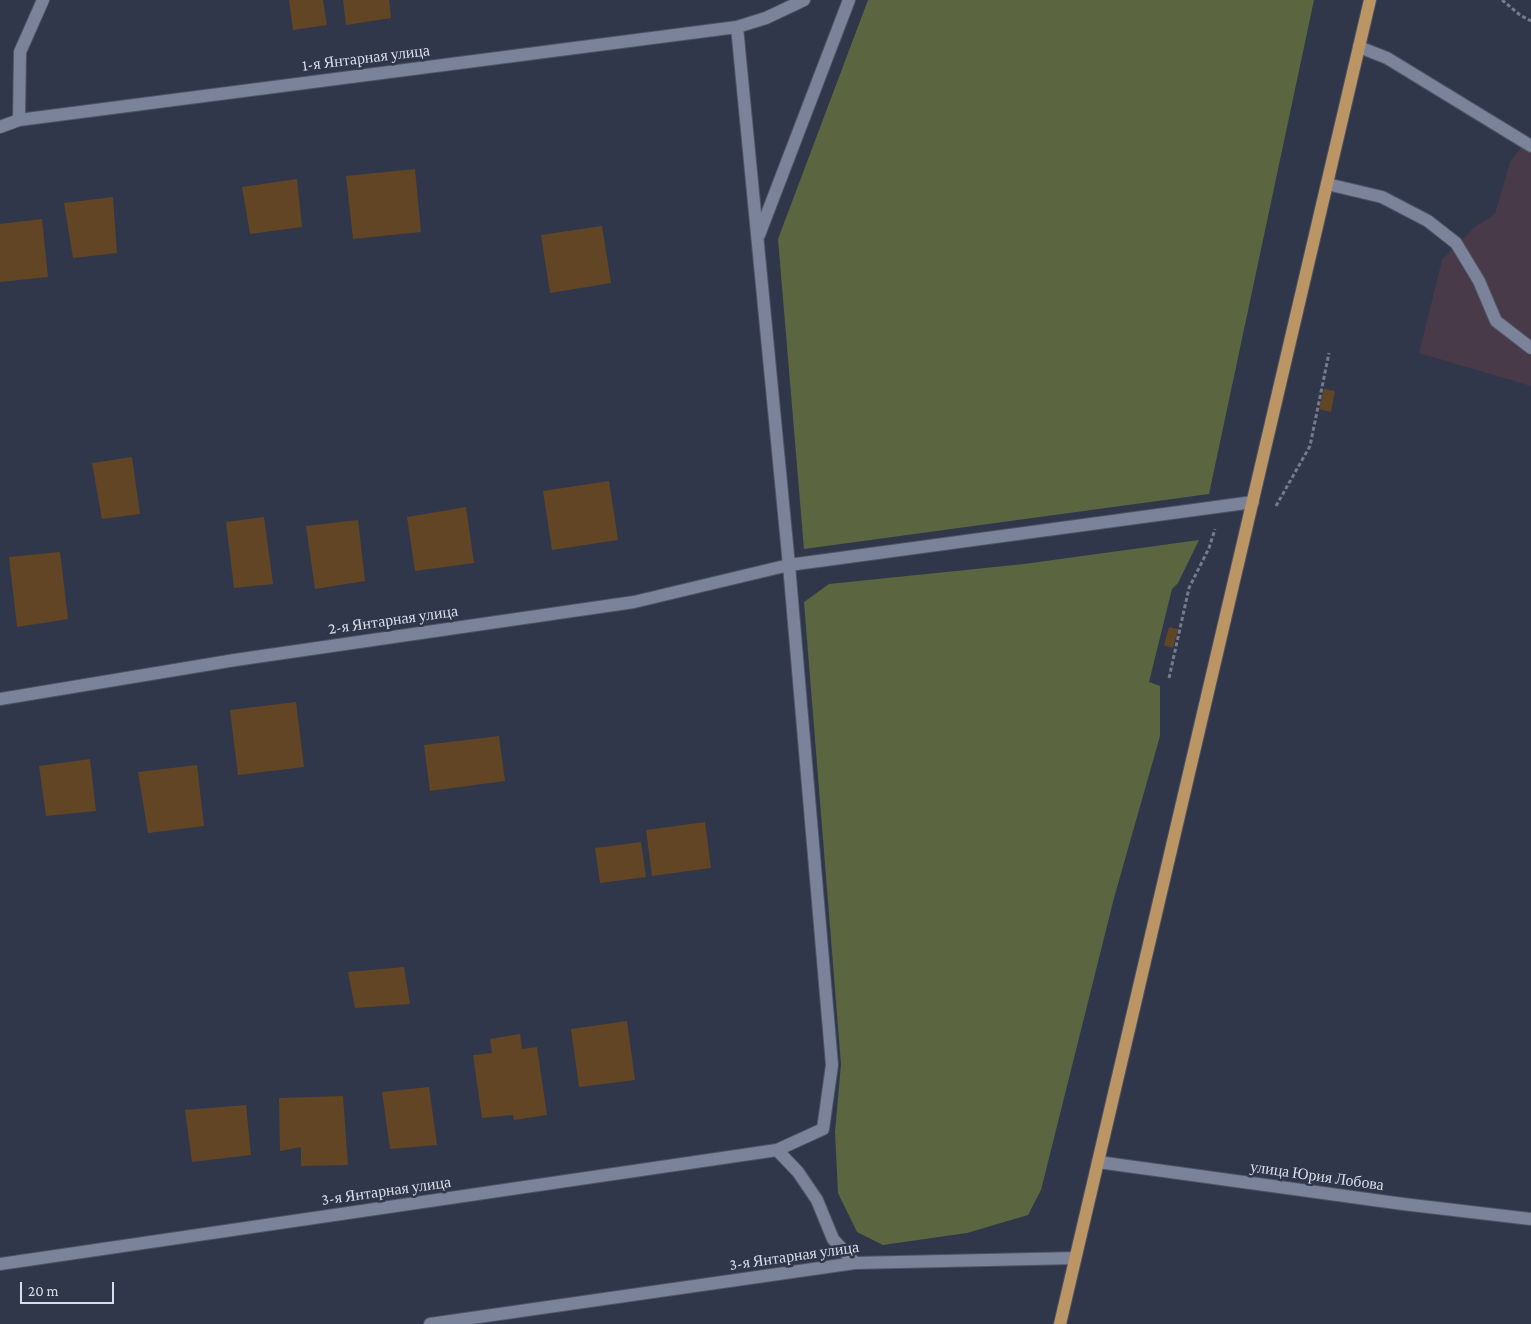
<!DOCTYPE html>
<html>
<head>
<meta charset="utf-8">
<style>
  body { margin:0 }
  #map { position:relative; width:1531px; height:1324px; overflow:hidden; background:#30374a; font-family:"Crimson Pro",serif }
  canvas { display:block }
  .scale { position:absolute; left:20px; top:1282px; width:94px; height:22px; box-sizing:border-box; border:2px solid #d8ddea; border-top:0; padding-left:6px; font-size:15px; line-height:18px; white-space:nowrap; color:#d8ddea; -webkit-text-stroke:4px #30374a; paint-order:stroke }
</style>
</head>
<body>
<div id="map">
<canvas width="1531" height="1324"></canvas>
<div class="scale">20 m</div>
</div>
<script>
const g = document.querySelector('canvas').getContext('2d');
g.lineJoin = 'round';
function fill(path, color) { g.fillStyle = color; g.fill(path, 'evenodd'); }
const toPath = rows => new Path2D(rows.map(r => 'M' + r).join(''));
function stroke(path, color, width, dash) { g.strokeStyle = color; g.lineWidth = width; g.lineCap = dash ? 'butt' : 'round'; g.setLineDash(dash || []); g.stroke(path); }
function label(font, color, halo, rows, align = 'center') {
  g.font = font + ' "Crimson Pro",serif'; g.lineWidth = 5; g.setLineDash([]); g.textBaseline = 'middle'; g.strokeStyle = halo; g.fillStyle = color; for (const [text, x, y, turn = 0] of rows) {
    g.save(); g.translate(x, y); g.rotate((+turn || 0) * Math.PI / 180); g.textAlign = isNaN(turn) ? turn : align; if (halo) g.strokeText(text, 0, 0); g.fillText(text, 0, 0); g.restore();
  }
}
const commercial = toPath([
  [1531,135,1531,386,1419,353,1442,260,1475,227,1495,214,1510,162]
]);
const green = toPath([
  [868,0,1314,0,1209,494,804,549,778,239],
  [1199,540,1178,583,1172,589,1149,682,1160,686,1160,736,1114,898,1041,1190,1028,1215,967,1233,883,1245,857,1232,838,1193,835,1132,841,1064,804,602,829,584,1024,564]
]);
const building = toPath([
  [289,0,323,0,327,25,293,30],
  [343,0,389,0,391,18,346,25],
  [415,169,421,232,353,239,346,176],
  [297,179,302,227,250,234,242,187],
  [113,197,117,253,73,258,64,203],
  [42,219,48,277,0,282,0,224],
  [602,226,611,283,550,293,541,235],
  [1324,389,1335,391,1331,412,1319,409],
  [132,457,140,514,102,519,92,463],
  [609,481,618,540,552,550,543,491],
  [466,507,474,563,415,571,407,517],
  [264,517,273,584,234,588,226,522],
  [358,520,365,581,315,589,306,526],
  [60,552,68,619,17,627,9,557],
  [1169,627,1178,629,1173,648,1164,645],
  [296,702,304,767,238,775,230,710],
  [499,736,505,781,430,791,424,745],
  [90,759,96,811,46,816,39,766],
  [197,765,204,826,148,833,138,772],
  [705,822,711,868,652,876,646,830],
  [641,842,646,877,600,883,595,848],
  [404,967,410,1004,355,1008,348,972],
  [627,1021,635,1080,579,1087,571,1029],
  [520,1034,522,1049,537,1047,547,1115,514,1120,513,1115,482,1118,473,1055,492,1053,490,1039],
  [429,1087,437,1145,390,1149,382,1092],
  [343,1096,348,1165,301,1166,301,1147,280,1151,279,1098],
  [246,1105,251,1155,192,1162,185,1110]
]);
const path = toPath([
  [1502,0,1520,15,1531,21],
  [1276,506,1310,446,1329,353],
  [1169,678,1189,588,1209,548,1215,529]
]);
const minor = toPath([
  [1359,47,1387,58,1531,146],
  [19,120,20,52,43,0],
  [0,127,19,120,737,27,766,18,804,0],
  [1327,184,1382,197,1428,221,1456,243,1479,281,1496,321,1531,348],
  [759,235,849,0],
  [0,699,235,660,634,602,789,565,1253,502],
  [777,1150,798,1172,817,1200,833,1239,855,1263],
  [1098,1162,1403,1204,1531,1219],
  [0,1264,777,1150,823,1129,832,1065,789,565,737,27],
  [430,1324,855,1263,1075,1258]
]);
const major = toPath([
  [1060,1324,1370,0]
]);
const streetNames = [
  ["1-я Янтарная улица",366,58,-7],
  ["2-я Янтарная улица",393,620,-8],
  ["улица Юрия Лобова",1317,1176,8],
  ["3-я Янтарная улица",386,1191,-8],
  ["3-я Янтарная улица",794,1256,-8]
];
fill(commercial, '#483a48');
fill(green, '#5b6640');
fill(building, '#624525');
stroke(minor, '#4e5364', 14);
stroke(major, '#4e5364', 14);
stroke(path, '#757b8c', 3, [4, 2.5]);
stroke(minor, '#7a839a', 12);
stroke(major, '#bc9565', 12);
label('16px', '#d8ddea', '#30374a', streetNames);
</script>
</body>
</html>
